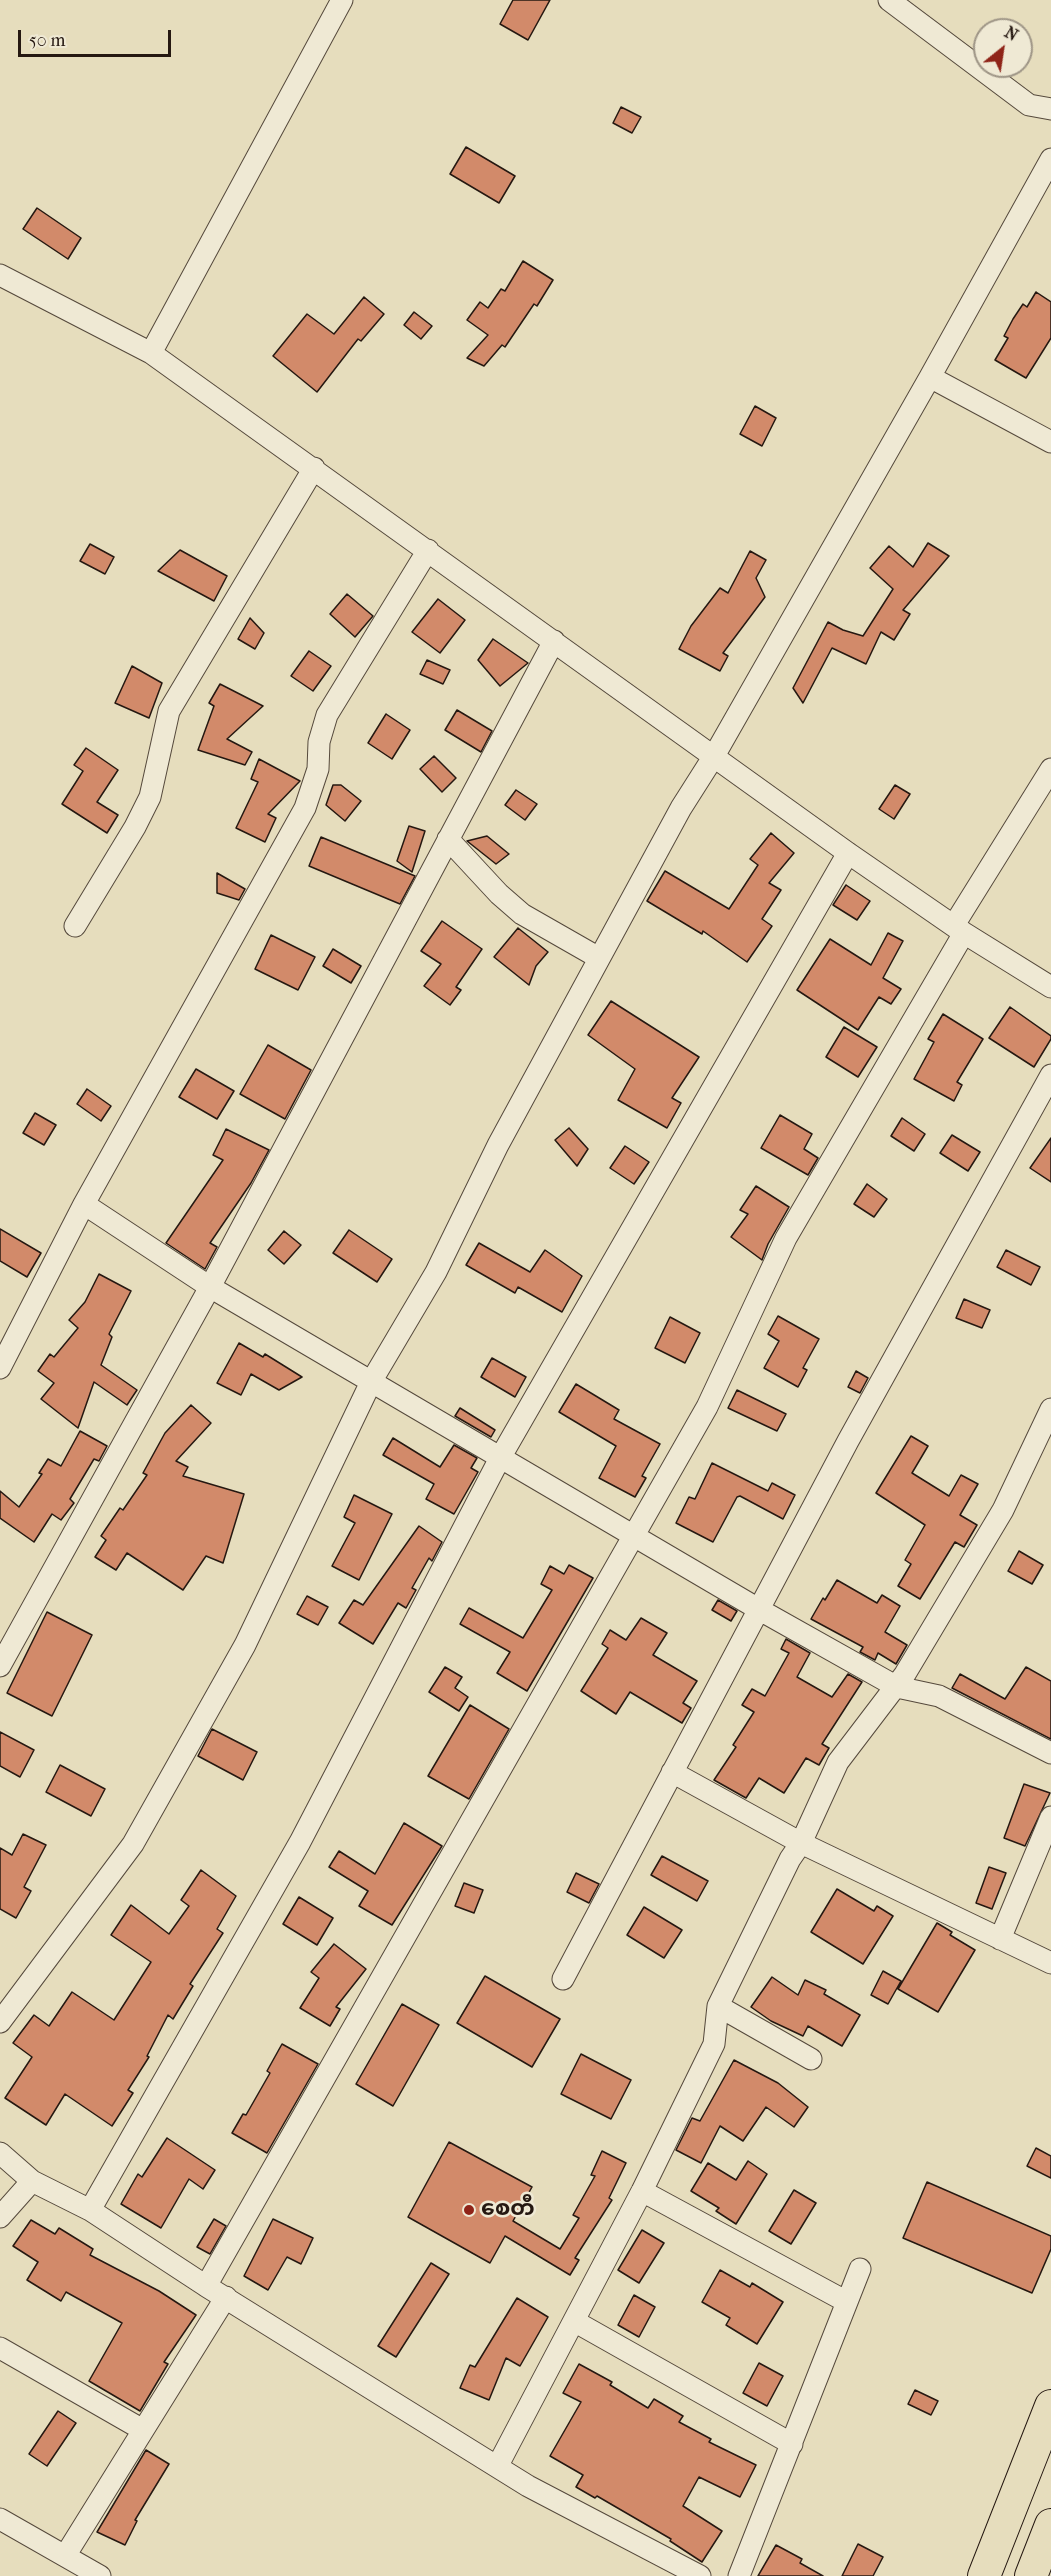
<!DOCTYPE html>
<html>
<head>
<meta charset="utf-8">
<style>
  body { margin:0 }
  #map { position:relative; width:1051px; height:2576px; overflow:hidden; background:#e6ddbd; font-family:"IM FELL French Canon",serif }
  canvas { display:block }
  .north { position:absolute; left:973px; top:18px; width:60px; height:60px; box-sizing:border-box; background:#efe9d4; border:2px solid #9e9586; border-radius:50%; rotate:30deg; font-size:16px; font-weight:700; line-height:24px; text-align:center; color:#251811 }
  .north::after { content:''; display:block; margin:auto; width:21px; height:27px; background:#8f2418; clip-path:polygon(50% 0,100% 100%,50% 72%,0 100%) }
  .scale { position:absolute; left:18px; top:30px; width:153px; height:27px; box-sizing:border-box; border:3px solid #251811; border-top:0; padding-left:8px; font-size:18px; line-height:21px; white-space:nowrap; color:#251811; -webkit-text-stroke:4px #efe9d4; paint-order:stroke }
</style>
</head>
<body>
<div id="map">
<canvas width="1051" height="2576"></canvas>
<div class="north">N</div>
<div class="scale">50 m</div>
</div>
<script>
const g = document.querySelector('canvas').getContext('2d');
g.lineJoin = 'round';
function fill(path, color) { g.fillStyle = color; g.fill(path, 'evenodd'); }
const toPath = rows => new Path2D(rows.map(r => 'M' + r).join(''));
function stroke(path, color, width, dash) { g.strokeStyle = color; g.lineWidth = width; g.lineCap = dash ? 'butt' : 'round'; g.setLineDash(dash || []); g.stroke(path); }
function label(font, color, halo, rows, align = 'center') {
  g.font = font + ' "IM FELL French Canon","Noto Sans Myanmar",serif'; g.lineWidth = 5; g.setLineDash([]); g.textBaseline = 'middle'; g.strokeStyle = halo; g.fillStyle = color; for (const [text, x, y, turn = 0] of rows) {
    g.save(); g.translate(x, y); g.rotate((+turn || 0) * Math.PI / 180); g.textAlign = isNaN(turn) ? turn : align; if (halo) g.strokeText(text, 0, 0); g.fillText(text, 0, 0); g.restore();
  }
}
const building = toPath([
  [513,0,550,0,528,40,500,24,513,0],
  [621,107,641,117,632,133,613,123,621,107],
  [466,147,515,176,499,203,450,174,466,147],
  [37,208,81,238,68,259,23,229,37,208],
  [523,261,553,280,537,306,534,304,505,347,502,345,484,366,467,358,488,335,467,320,480,302,488,308,501,289,505,291,523,261],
  [1036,292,1051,302,1051,338,1026,378,995,360,1008,338,1004,336,1013,319,1023,304,1027,307,1036,292],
  [364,297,384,314,361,341,358,339,317,392,273,356,307,314,334,334,364,297],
  [414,312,432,326,421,339,404,325,414,312],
  [755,406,776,418,762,446,740,434,755,406],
  [928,543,949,556,903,610,910,614,894,640,881,632,866,664,832,648,803,703,793,688,828,622,843,630,863,636,893,589,870,568,889,546,913,567,928,543],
  [90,544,114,557,105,574,80,561,90,544],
  [180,550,227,576,214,601,158,571,180,550],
  [750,551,766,560,756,578,765,597,723,653,728,656,720,671,679,649,691,626,720,588,728,593,750,551],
  [347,594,373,616,355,637,330,614,347,594],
  [438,599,465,620,440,653,412,632,438,599],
  [250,618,264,633,255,649,238,639,250,618],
  [493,639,528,663,500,686,478,660,493,639],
  [309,651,331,666,313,691,291,676,309,651],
  [427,660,450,670,443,684,420,674,427,660],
  [132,666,162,683,149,718,115,703,132,666],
  [220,684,263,706,227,739,252,752,245,765,198,750,214,706,209,703,220,684],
  [457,710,492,731,481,752,445,730,457,710],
  [386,714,410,730,392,759,368,743,386,714],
  [86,748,118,770,97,802,118,815,107,833,62,804,83,771,74,765,86,748],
  [434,756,456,778,442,792,420,769,434,756],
  [259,759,300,781,268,814,276,818,265,842,236,828,258,782,251,779,259,759],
  [333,785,341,785,361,801,345,821,326,805,333,785],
  [895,785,910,794,894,819,879,809,895,785],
  [516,790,537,804,525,820,505,805,516,790],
  [409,826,425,831,412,872,397,861,409,826],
  [771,833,794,853,769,883,781,890,762,919,772,926,747,962,703,931,702,934,647,901,665,871,729,909,758,865,750,859,771,833],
  [487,836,509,854,496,864,467,841,487,836],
  [321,837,415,876,400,904,309,866,321,837],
  [217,873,245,889,239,900,217,893,217,873],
  [846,885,870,901,857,920,833,905,846,885],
  [442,921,482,949,456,987,461,990,450,1005,424,986,441,964,421,951,442,921],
  [518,928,548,952,536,966,529,985,494,957,518,928],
  [888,933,903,941,883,978,901,989,891,1004,879,997,858,1030,797,990,830,939,871,965,888,933],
  [271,935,315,957,298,990,255,969,271,935],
  [333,949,361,966,351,983,323,966,333,949],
  [611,1001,699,1057,672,1098,681,1103,667,1128,618,1100,635,1069,588,1035,611,1001],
  [1010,1007,1051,1036,1051,1039,1034,1067,989,1038,1010,1007],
  [943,1014,983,1039,957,1082,962,1085,954,1101,914,1079,934,1042,928,1039,943,1014],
  [844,1027,877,1047,858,1077,826,1057,844,1027],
  [268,1045,311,1070,285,1119,240,1094,268,1045],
  [196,1069,234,1091,217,1119,179,1097,196,1069],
  [87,1089,111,1106,101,1121,77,1104,87,1089],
  [35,1113,56,1125,44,1145,23,1133,35,1113],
  [780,1115,812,1134,804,1149,818,1158,808,1175,761,1148,780,1115],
  [902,1118,925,1134,914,1151,891,1136,902,1118],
  [569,1128,588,1149,577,1166,555,1140,569,1128],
  [226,1129,269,1150,251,1183,210,1243,217,1247,205,1269,166,1243,223,1160,213,1155,226,1129],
  [952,1135,980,1152,968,1171,940,1153,952,1135],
  [1051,1138,1051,1182,1030,1168,1051,1138],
  [625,1146,649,1162,634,1184,610,1168,625,1146],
  [867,1184,887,1199,874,1217,854,1204,867,1184],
  [756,1186,789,1207,768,1244,762,1260,731,1237,748,1214,740,1210,756,1186],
  [0,1229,41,1253,27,1277,0,1261,0,1229],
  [349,1230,392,1259,377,1282,333,1253,349,1230],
  [284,1231,301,1245,284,1264,268,1250,284,1231],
  [479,1243,530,1272,545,1250,582,1276,562,1312,518,1287,515,1293,466,1265,479,1243],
  [1006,1250,1040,1267,1031,1285,997,1267,1006,1250],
  [99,1274,131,1291,109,1334,112,1337,101,1365,137,1390,127,1405,94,1382,78,1428,41,1399,54,1383,38,1371,50,1354,54,1357,78,1328,69,1320,85,1302,99,1274],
  [964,1299,990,1310,982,1328,956,1318,964,1299],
  [778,1316,819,1339,803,1368,807,1370,798,1387,764,1368,779,1341,768,1334,778,1316],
  [670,1317,700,1333,685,1363,655,1348,670,1317],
  [239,1343,263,1357,265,1354,302,1377,279,1390,251,1374,241,1395,217,1383,239,1343],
  [492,1358,526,1377,515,1397,481,1377,492,1358],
  [856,1371,868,1378,860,1393,848,1387,856,1371],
  [576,1384,619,1410,614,1419,660,1444,642,1476,646,1478,635,1497,599,1478,616,1446,559,1412,576,1384],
  [737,1390,786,1414,777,1431,728,1408,737,1390],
  [191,1405,211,1423,176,1461,188,1467,183,1476,244,1494,223,1563,206,1556,183,1590,127,1553,116,1570,95,1557,106,1540,101,1536,120,1508,123,1510,147,1475,143,1473,165,1433,191,1405],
  [460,1408,495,1430,491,1437,455,1416,460,1408],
  [80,1431,107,1446,99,1461,94,1459,70,1499,74,1503,61,1520,52,1514,34,1542,0,1518,0,1491,19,1507,42,1474,39,1473,48,1459,61,1466,80,1431],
  [911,1436,928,1446,912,1473,949,1496,961,1475,978,1484,960,1515,977,1525,964,1547,955,1542,920,1599,898,1586,911,1564,905,1560,925,1525,876,1493,911,1436],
  [393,1438,440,1467,454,1445,477,1458,471,1468,478,1472,454,1514,426,1499,434,1484,383,1455,393,1438],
  [712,1463,768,1491,772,1483,795,1495,783,1519,740,1496,737,1497,713,1542,676,1523,689,1497,695,1499,712,1463],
  [354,1495,392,1514,359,1580,332,1566,355,1523,344,1517,354,1495],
  [419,1526,442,1542,432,1561,429,1558,412,1588,416,1590,406,1608,398,1603,373,1644,339,1623,354,1600,363,1605,419,1526],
  [1019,1551,1043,1565,1032,1584,1008,1571,1019,1551],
  [569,1565,593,1578,527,1691,497,1673,510,1652,460,1624,469,1608,523,1638,552,1590,541,1584,550,1566,564,1574,569,1565],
  [837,1580,877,1603,882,1595,900,1606,885,1632,907,1645,896,1664,878,1653,875,1660,860,1652,863,1647,811,1619,823,1598,825,1600,837,1580],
  [307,1596,328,1607,318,1625,297,1614,307,1596],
  [718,1600,737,1611,731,1621,712,1610,718,1600],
  [47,1612,92,1635,52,1716,7,1693,47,1612],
  [641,1618,667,1633,653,1655,697,1681,683,1703,691,1708,682,1723,630,1692,616,1714,581,1691,608,1648,602,1644,610,1630,626,1640,641,1618],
  [786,1639,810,1653,797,1677,832,1697,848,1674,862,1682,822,1744,829,1748,819,1765,806,1758,784,1793,759,1778,746,1798,714,1780,736,1747,733,1745,754,1712,742,1705,752,1689,765,1696,789,1653,781,1649,786,1639],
  [445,1667,462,1677,455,1688,468,1697,459,1711,429,1692,445,1667],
  [1026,1667,1051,1681,1051,1739,952,1688,960,1674,1005,1699,1026,1667],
  [470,1705,509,1729,469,1799,428,1776,470,1705],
  [212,1729,257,1752,243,1780,198,1756,212,1729],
  [0,1732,34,1750,20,1777,0,1766,0,1732],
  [60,1765,105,1789,91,1816,46,1792,60,1765],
  [1024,1784,1050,1793,1025,1846,1004,1838,1024,1784],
  [404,1823,442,1846,392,1925,359,1906,368,1891,329,1867,339,1851,375,1874,404,1823],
  [23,1834,46,1845,24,1887,31,1891,16,1918,0,1909,0,1848,12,1855,23,1834],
  [662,1856,708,1881,697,1901,651,1875,662,1856],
  [989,1867,1006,1873,992,1909,976,1903,989,1867],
  [201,1870,236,1896,217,1929,223,1933,190,1984,193,1986,173,2019,168,2015,147,2056,149,2057,128,2090,133,2093,112,2126,65,2094,46,2125,5,2098,32,2057,13,2043,34,2015,49,2026,72,1992,114,2020,151,1962,111,1935,131,1905,169,1934,189,1906,181,1900,201,1870],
  [576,1873,599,1884,589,1903,567,1892,576,1873],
  [464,1883,483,1890,474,1913,455,1906,464,1883],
  [837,1889,874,1911,877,1906,893,1916,863,1964,811,1932,837,1889],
  [299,1897,333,1918,317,1945,283,1924,299,1897],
  [644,1907,682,1930,664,1958,627,1935,644,1907],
  [937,1923,952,1932,950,1935,975,1950,938,2012,898,1989,937,1923],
  [334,1944,366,1969,336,2007,340,2009,330,2026,300,2008,319,1978,311,1972,334,1944],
  [883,1971,901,1981,888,2004,871,1995,883,1971],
  [485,1976,560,2019,532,2067,457,2023,485,1976],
  [772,1977,798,1995,805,1980,826,1990,824,1994,860,2015,842,2046,808,2026,803,2036,771,2021,751,2007,772,1977],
  [402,2004,439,2025,393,2106,356,2084,402,2004],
  [282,2044,318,2064,267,2153,232,2133,243,2114,246,2115,270,2073,267,2071,282,2044],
  [581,2054,631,2080,611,2119,561,2094,581,2054],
  [734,2060,778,2083,808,2107,794,2127,766,2107,743,2141,720,2126,701,2163,676,2150,692,2118,700,2121,734,2060],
  [167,2138,215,2170,203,2189,189,2179,161,2228,121,2204,138,2174,142,2177,167,2138],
  [449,2142,532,2187,513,2221,560,2249,579,2218,573,2215,595,2176,591,2175,602,2151,626,2163,609,2198,612,2200,575,2258,579,2260,570,2275,505,2236,490,2263,408,2217,449,2142],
  [1036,2148,1051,2156,1051,2178,1027,2166,1036,2148],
  [748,2161,767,2174,736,2224,716,2211,719,2208,691,2191,708,2163,736,2180,748,2161],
  [927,2182,1051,2236,1051,2249,1032,2293,903,2238,927,2182],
  [794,2190,816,2203,791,2244,769,2231,794,2190],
  [214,2219,226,2226,210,2254,197,2247,214,2219],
  [273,2219,313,2238,301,2264,287,2257,268,2290,244,2276,273,2219],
  [31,2220,55,2234,59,2228,93,2249,90,2255,159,2291,196,2315,164,2362,168,2364,140,2411,89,2381,122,2323,66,2292,61,2301,27,2280,38,2262,13,2246,31,2220],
  [642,2230,664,2243,639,2283,618,2270,642,2230],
  [431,2263,449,2274,396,2357,378,2346,431,2263],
  [720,2270,750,2287,752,2283,783,2302,757,2344,726,2325,730,2318,702,2302,720,2270],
  [634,2295,655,2307,639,2337,618,2325,634,2295],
  [517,2298,548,2317,520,2366,506,2358,489,2400,460,2388,470,2365,475,2367,517,2298],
  [759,2363,783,2376,767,2406,743,2393,759,2363],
  [579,2364,612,2382,610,2385,648,2408,654,2399,683,2416,679,2422,711,2439,709,2442,756,2465,740,2497,699,2477,683,2506,722,2531,702,2562,670,2541,671,2539,597,2496,595,2498,576,2487,583,2475,550,2456,581,2402,563,2393,579,2364],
  [915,2390,938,2401,931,2415,908,2404,915,2390],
  [58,2411,76,2423,47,2466,29,2454,58,2411],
  [146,2450,169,2464,135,2520,137,2521,125,2545,97,2532,146,2450],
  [858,2544,883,2557,873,2576,842,2576,858,2544],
  [776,2545,802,2559,800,2563,823,2576,758,2576,776,2545]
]);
const minor = toPath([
  [889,0,1029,105,1051,109],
  [0,275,151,353,848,853,964,933,1051,987],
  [151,353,342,0],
  [930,377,1051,442],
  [448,839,499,894,522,914,599,958],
  [954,925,1051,769],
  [75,926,135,827,150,797,169,711,314,468],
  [84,1204,210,1287,760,1610,897,1687,939,1696,1051,1753],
  [0,1368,84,1204,305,808,318,769,319,742,327,715,428,550],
  [0,1666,210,1287,554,641],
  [672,1772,801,1843,1051,1963],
  [1000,1939,1051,1817],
  [563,1979,848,1441,1051,1075],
  [718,2006,811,2059],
  [0,2022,133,1844,245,1645,371,1382,436,1272,498,1145,681,808,714,756,930,377,1051,159],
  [0,2153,32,2181,90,2210,206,2286,528,2486,700,2576],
  [642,2191,847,2302],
  [90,2210,300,1842,500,1458,848,853],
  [0,2217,32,2181],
  [206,2286,707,1407,786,1238,964,933],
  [574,2321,792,2444],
  [0,2348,143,2430],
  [498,2465,642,2191,714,2044,718,2006,790,1859,801,1843,838,1762,905,1674,1003,1510,1051,1409],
  [0,2519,100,2576],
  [65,2556,226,2297],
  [739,2576,860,2269]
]);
const highway = toPath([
  [984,2576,1051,2406],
  [1031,2576,1051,2525]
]);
const markers = [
  [469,2210,6,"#8f2418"]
];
const poiNames = [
  ["စေတီ",481,2210]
];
fill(building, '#d28a6a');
stroke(building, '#251811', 1.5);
stroke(minor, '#55493c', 23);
stroke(highway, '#251811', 34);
stroke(minor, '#efe9d4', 21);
stroke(highway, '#e6ddbd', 32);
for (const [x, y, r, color] of markers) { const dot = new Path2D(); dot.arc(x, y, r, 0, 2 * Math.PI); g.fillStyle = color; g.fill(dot); stroke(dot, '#efe9d4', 2); }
label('bold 22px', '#251811', '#efe9d4', poiNames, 'left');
</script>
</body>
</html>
